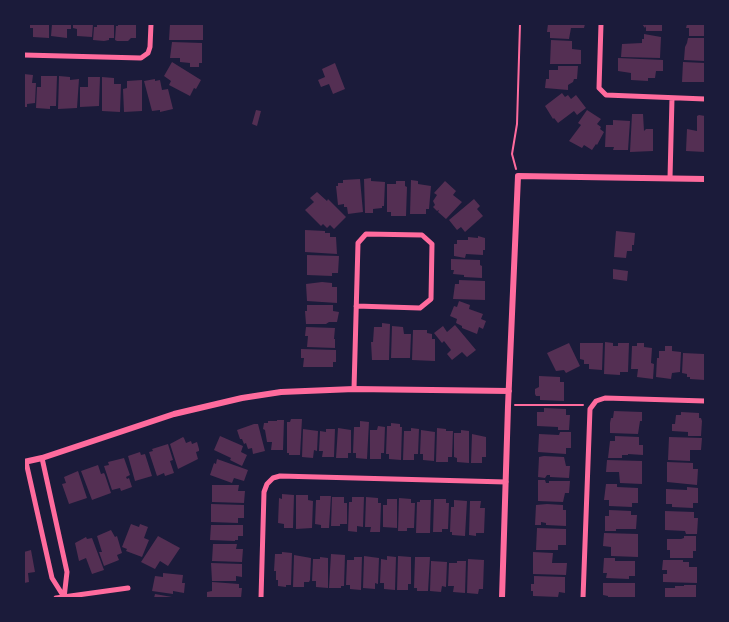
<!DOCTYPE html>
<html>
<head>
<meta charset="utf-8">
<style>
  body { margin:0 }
  #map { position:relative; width:729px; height:622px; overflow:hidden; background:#1b1b3a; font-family:"PT Sans Narrow",sans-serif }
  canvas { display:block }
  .frame { position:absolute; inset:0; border:25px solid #1b1b3a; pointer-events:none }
</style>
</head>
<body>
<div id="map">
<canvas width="729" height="622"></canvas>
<div class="frame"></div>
</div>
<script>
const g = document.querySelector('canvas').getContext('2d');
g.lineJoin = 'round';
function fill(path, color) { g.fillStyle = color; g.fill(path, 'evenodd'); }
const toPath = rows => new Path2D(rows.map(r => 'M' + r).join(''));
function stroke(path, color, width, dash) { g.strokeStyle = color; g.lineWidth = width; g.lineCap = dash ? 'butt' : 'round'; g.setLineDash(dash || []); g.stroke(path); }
const building = toPath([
  [30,24,49,24,49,38,33,37,33,28,30,28],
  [52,24,71,24,71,29,67,29,67,38,51,36],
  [73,24,93,24,92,37,77,36,77,29,73,28],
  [97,24,114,24,114,38,109,38,109,40,104,41,93,40,94,27,97,27],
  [118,24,136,24,136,38,131,38,128,41,117,41,115,40,116,26,118,26],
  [170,24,203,24,203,40,169,40],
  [548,24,585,24,584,28,571,28,569,39,550,38,550,32,547,32],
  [642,24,662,24,662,31,646,31,646,26,645,28],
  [687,24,705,24,705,36,689,36,689,28,686,28],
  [644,34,661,37,660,58,621,57,622,44,642,43,642,39,644,39],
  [688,38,705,38,705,61,684,60,685,47,687,43],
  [551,40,572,41,572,49,581,50,581,64,550,64],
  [172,42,202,43,202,63,199,63,199,67,190,67,190,63,180,62,180,58,170,58],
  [618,58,663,60,663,71,656,71,655,78,648,78,648,81,631,80,631,73,618,71],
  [172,62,201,80,196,89,194,88,190,96,169,85,171,81,164,76],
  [683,62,705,63,705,82,682,82],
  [335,63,345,89,333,94,329,84,321,87,318,80,325,77,322,69],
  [558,66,578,66,577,79,574,79,573,82,568,85,568,90,545,88,546,79,549,79,549,70,558,70],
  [24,74,33,75,32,83,36,83,35,103,27,104,27,107,24,107],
  [41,76,57,76,56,106,50,106,50,109,36,108,37,87,41,87],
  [59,76,70,77,70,80,79,79,77,108,58,109],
  [88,77,100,77,99,106,80,107,80,87,88,87],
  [102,77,114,78,114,84,121,84,120,112,102,111],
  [155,79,155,81,160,80,162,90,168,89,173,109,160,112,160,110,152,111,144,81],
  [142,80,142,111,124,112,123,89,127,88,127,81],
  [562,93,565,97,568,95,571,99,576,95,586,108,577,115,574,111,558,123,554,118,553,119,545,106],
  [256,110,261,111,257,126,252,124],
  [587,110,601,119,597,124,601,127,600,129,604,132,597,145,596,144,592,150,584,145,582,148,569,141,581,125,578,123],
  [632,114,643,114,644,131,646,129,653,129,653,151,630,152],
  [699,115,705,116,705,152,686,151,687,129,697,131,697,116],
  [613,120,630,121,628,150,613,150,614,147,605,147,606,125,613,125],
  [371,178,371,181,385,182,384,206,382,206,382,208,373,209,373,213,365,213,364,179],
  [360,179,363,212,348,214,347,207,344,207,344,204,338,205,336,186,338,186,338,183,343,183,343,180],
  [411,180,418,181,418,184,431,186,429,209,426,209,426,214,410,214],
  [396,181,405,181,405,186,407,187,406,216,391,216,391,212,387,212,387,184,396,184],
  [445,181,456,191,453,195,462,202,446,219,438,212,439,210,437,211,433,207,435,205,433,201,437,195,434,193],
  [317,192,327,201,328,199,346,217,334,229,330,225,327,228,323,224,321,226,305,210,314,202,310,198],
  [474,199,480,206,477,209,483,216,465,232,461,227,457,230,449,220],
  [305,230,325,231,325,233,330,233,330,237,336,237,337,254,305,252],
  [616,231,635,233,634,245,632,245,632,251,627,251,626,258,614,257],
  [478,236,485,238,485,250,483,250,483,255,466,254,465,258,454,256,454,244,457,244,457,240,468,240,468,237,478,238],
  [307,255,339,256,338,273,332,273,332,276,307,275],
  [451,259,480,260,480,265,482,266,482,278,464,277,464,275,453,274,454,270,451,270],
  [613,269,628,271,627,281,613,279],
  [459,280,485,281,485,300,453,299,455,284,459,284],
  [322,282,332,283,332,287,337,287,337,303,307,301,306,284],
  [459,301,470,305,469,309,483,314,481,319,486,321,483,329,479,327,477,334,462,328,462,326,456,323,457,319,450,316,454,306,457,307],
  [307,305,333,305,333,311,339,312,337,322,329,322,326,324,306,324,305,311,307,311],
  [382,323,390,324,389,360,372,360,371,342,373,342,374,327,382,327],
  [455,325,476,350,467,357,462,352,452,360,447,354,451,350,444,341,442,343,434,333,443,326,447,332],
  [392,326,403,327,404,334,411,334,410,358,391,358],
  [306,327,335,328,334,339,335,339,335,348,307,347,308,336,305,336],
  [413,330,427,330,427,333,432,334,432,339,435,339,435,361,412,360],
  [605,342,613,343,613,346,618,346,618,343,629,343,628,372,620,372,620,375,604,374],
  [569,343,580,366,566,373,564,370,556,371,547,353],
  [580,343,603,343,602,370,589,369,589,364,584,364,584,360,580,359],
  [637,343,644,343,644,347,652,348,651,363,654,364,653,379,637,377,638,369,631,369,632,346,637,346],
  [665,346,672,346,672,351,681,352,680,372,672,373,671,379,656,377,657,358,659,358,659,351,665,351],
  [301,349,336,350,336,362,333,362,333,367,303,367,304,358,301,358],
  [683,353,704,354,705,380,690,379,690,377,687,377,687,374,682,373],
  [539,376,560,377,560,382,564,382,564,401,540,400,540,396,536,396,535,394,535,389,539,387],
  [544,408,566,409,566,415,570,415,569,430,558,430,558,427,537,426,537,412,544,412],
  [614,411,642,412,642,421,640,421,638,434,610,433,610,423,611,418,613,418],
  [681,412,699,413,699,418,701,418,702,421,701,436,688,436,688,432,672,431,672,424,675,424,676,415,681,415],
  [291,419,302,419,300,455,289,455,289,453,287,453,287,422,290,422],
  [277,420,284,420,283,450,271,450,272,442,267,442,265,430,263,429,264,423,268,423,268,421,277,421],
  [360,421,369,422,367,459,356,458,356,453,353,453,354,427,360,427],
  [391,423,400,424,400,427,402,427,401,460,389,459,389,454,386,454,387,426,391,426],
  [254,424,258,424,265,451,253,454,252,448,248,449,246,443,244,444,242,439,240,439,237,430],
  [378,426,385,427,384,453,381,453,381,459,370,459,370,430,377,430],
  [338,428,351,430,351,453,348,453,348,458,336,458],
  [411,428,419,429,418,454,414,454,414,460,403,460,404,431,411,431],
  [437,428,446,429,446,431,453,431,452,457,448,457,448,462,436,462],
  [303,429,318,431,317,451,314,450,313,458,302,457],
  [326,429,335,429,334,457,322,457,323,451,319,451,320,431,326,432],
  [421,430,435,432,434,461,423,460,423,454,420,454],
  [461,430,469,431,469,463,457,462,457,458,454,457,454,433,461,433],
  [560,432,571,432,571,448,566,448,566,454,538,452,539,434,559,435],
  [472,434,486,437,486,457,482,457,482,463,471,463],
  [220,436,243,446,241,452,247,455,242,466,230,460,231,458,214,450],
  [615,436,639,437,639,445,643,445,643,455,628,454,628,455,622,455,622,458,608,458,610,441,615,441],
  [183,437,184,438,186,443,191,441,192,444,197,442,199,449,199,451,196,452,198,459,178,469,170,444],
  [669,437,702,438,701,450,690,450,690,461,668,460],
  [168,444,173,460,170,461,174,473,165,476,164,473,157,476,149,452,153,451,152,449],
  [140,452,141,455,145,454,152,476,135,481,128,456],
  [544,456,564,457,566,466,570,466,569,478,550,477,550,475,547,475,545,478,538,477,539,457],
  [124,458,130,475,126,477,127,479,129,478,132,487,121,491,120,488,112,490,104,466,109,465,108,462],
  [217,459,248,470,244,481,234,478,232,483,210,475,214,463,216,464],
  [607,460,642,461,642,484,620,483,619,472,606,472],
  [667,462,693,463,693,469,698,469,697,485,667,482],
  [98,465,101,474,104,473,105,475,111,493,92,500,81,471],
  [78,471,87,498,69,504,62,484,66,483,64,477],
  [538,480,545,480,546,483,549,483,549,481,570,481,569,493,565,493,563,502,538,501],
  [606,484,617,484,617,487,638,488,638,503,632,503,632,507,609,506,609,500,604,500],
  [212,485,239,485,238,491,245,491,244,503,212,502],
  [687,487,698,488,698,503,693,503,693,508,672,507,672,504,666,504,666,489,687,490],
  [282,494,294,495,293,528,284,528,284,524,278,523,279,498,282,499],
  [296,495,308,495,308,500,313,501,312,528,296,529],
  [320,496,331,496,329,528,321,528,321,525,315,524,316,500,320,500],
  [332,497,344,497,344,503,347,503,347,524,340,524,340,526,331,526],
  [352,497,364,497,363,527,357,526,357,532,348,531,349,502,352,502],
  [366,497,378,498,378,503,381,503,380,532,370,532,371,527,365,527],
  [399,498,411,499,411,503,415,503,414,528,407,528,407,531,398,531],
  [387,499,397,499,397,528,383,527,383,505,387,505],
  [434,499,446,499,446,503,449,503,448,529,442,529,442,532,433,532],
  [420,500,431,500,430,533,416,533,417,502,420,502],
  [454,500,467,501,465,536,452,535,452,532,450,532,451,507,454,507],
  [470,501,481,501,480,508,485,508,484,533,476,533,476,536,469,535],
  [211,504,244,505,244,518,238,518,238,523,211,522],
  [547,504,563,505,563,510,566,510,566,526,546,525,546,523,541,522,541,525,535,525,536,505],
  [609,510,631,511,631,515,637,515,636,529,616,529,616,531,605,531,605,516,609,516],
  [665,511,694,512,694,518,698,518,697,534,686,534,685,531,665,530],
  [131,524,139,527,140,524,148,527,144,538,149,540,142,557,126,551,127,549,122,547],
  [211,525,243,525,243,536,238,536,238,540,235,540,235,541,210,540],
  [537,528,566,529,566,545,558,545,558,550,536,550],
  [111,530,115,537,117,536,122,553,117,555,119,560,104,566,99,552,102,552,97,536],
  [604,533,638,534,638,557,611,556,611,547,603,546],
  [158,536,180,548,168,566,160,561,155,569,141,562],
  [684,536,696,536,696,551,693,551,693,558,670,558,670,550,667,550,667,539,681,539,684,538],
  [86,537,87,539,92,538,104,570,92,574,86,558,79,561,75,543],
  [213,544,237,544,236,549,243,549,242,562,212,561],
  [31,550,35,572,28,573,29,582,24,583,24,552],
  [282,552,292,553,291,585,286,585,286,587,278,586,278,580,276,580,276,571,274,571,275,554,282,554],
  [533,552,553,553,552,563,567,563,566,575,533,574],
  [331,554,345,555,344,586,341,586,341,588,329,588],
  [294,555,311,558,310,580,309,582,304,582,304,587,293,587],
  [364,556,379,558,378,584,375,583,375,589,363,588],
  [387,556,396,557,395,590,384,589,384,583,380,583,381,559,387,560],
  [398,556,411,557,411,584,408,584,408,590,397,590],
  [320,557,328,558,328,588,316,587,316,581,312,581,313,559,320,559],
  [354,557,362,557,361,590,350,589,350,585,346,585,347,560,354,560],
  [415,557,430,557,428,591,417,591,417,588,414,588],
  [604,558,615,558,615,561,635,561,635,576,629,576,629,579,606,578,607,573,603,573],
  [468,559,484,560,483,589,479,589,478,594,467,593],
  [663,560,683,560,683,562,689,562,689,567,697,567,697,583,663,582,663,574,667,574,667,570,662,570],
  [431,561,447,562,446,587,442,586,441,592,430,591],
  [457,561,466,561,465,593,453,592,454,586,448,586,449,563,457,563],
  [211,563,242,564,242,577,236,576,236,581,212,581],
  [163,573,183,575,182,583,185,583,184,593,173,591,173,594,152,591,155,576,163,577],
  [534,576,565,577,565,593,559,592,558,597,533,596,533,591,531,591,531,584,534,584],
  [212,582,239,584,239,588,242,588,241,598,207,598,207,592,212,591],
  [603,583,635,583,635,598,608,598,608,596,603,595],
  [684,585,696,585,696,598,665,598,665,588,675,588,675,586,684,586],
  [155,594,172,597,172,598,154,598]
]);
const path = toPath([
  [516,169,512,154,517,124,520,24],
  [515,405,583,405]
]);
const minor = toPath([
  [601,24,599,88,606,95,705,99],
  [24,55,141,58,148,53,150,47,151,24],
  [670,178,672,98],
  [354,389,358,243,366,234,422,235,432,244,431,299,420,308,356,306],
  [42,458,67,572,64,598],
  [26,462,52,578,64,597],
  [56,598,128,588],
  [261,598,264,492,267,484,273,478,280,476,506,482],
  [583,598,590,409,596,401,605,398,705,401]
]);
const tertiary = toPath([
  [24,462,42,458,174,414,242,398,281,392,354,389,509,391],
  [502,598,508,406,518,176,705,179]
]);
fill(building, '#542f53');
stroke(path, '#ff6b9d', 2);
stroke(minor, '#ff6b9d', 5);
stroke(tertiary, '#ff6b9d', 6);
</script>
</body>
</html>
